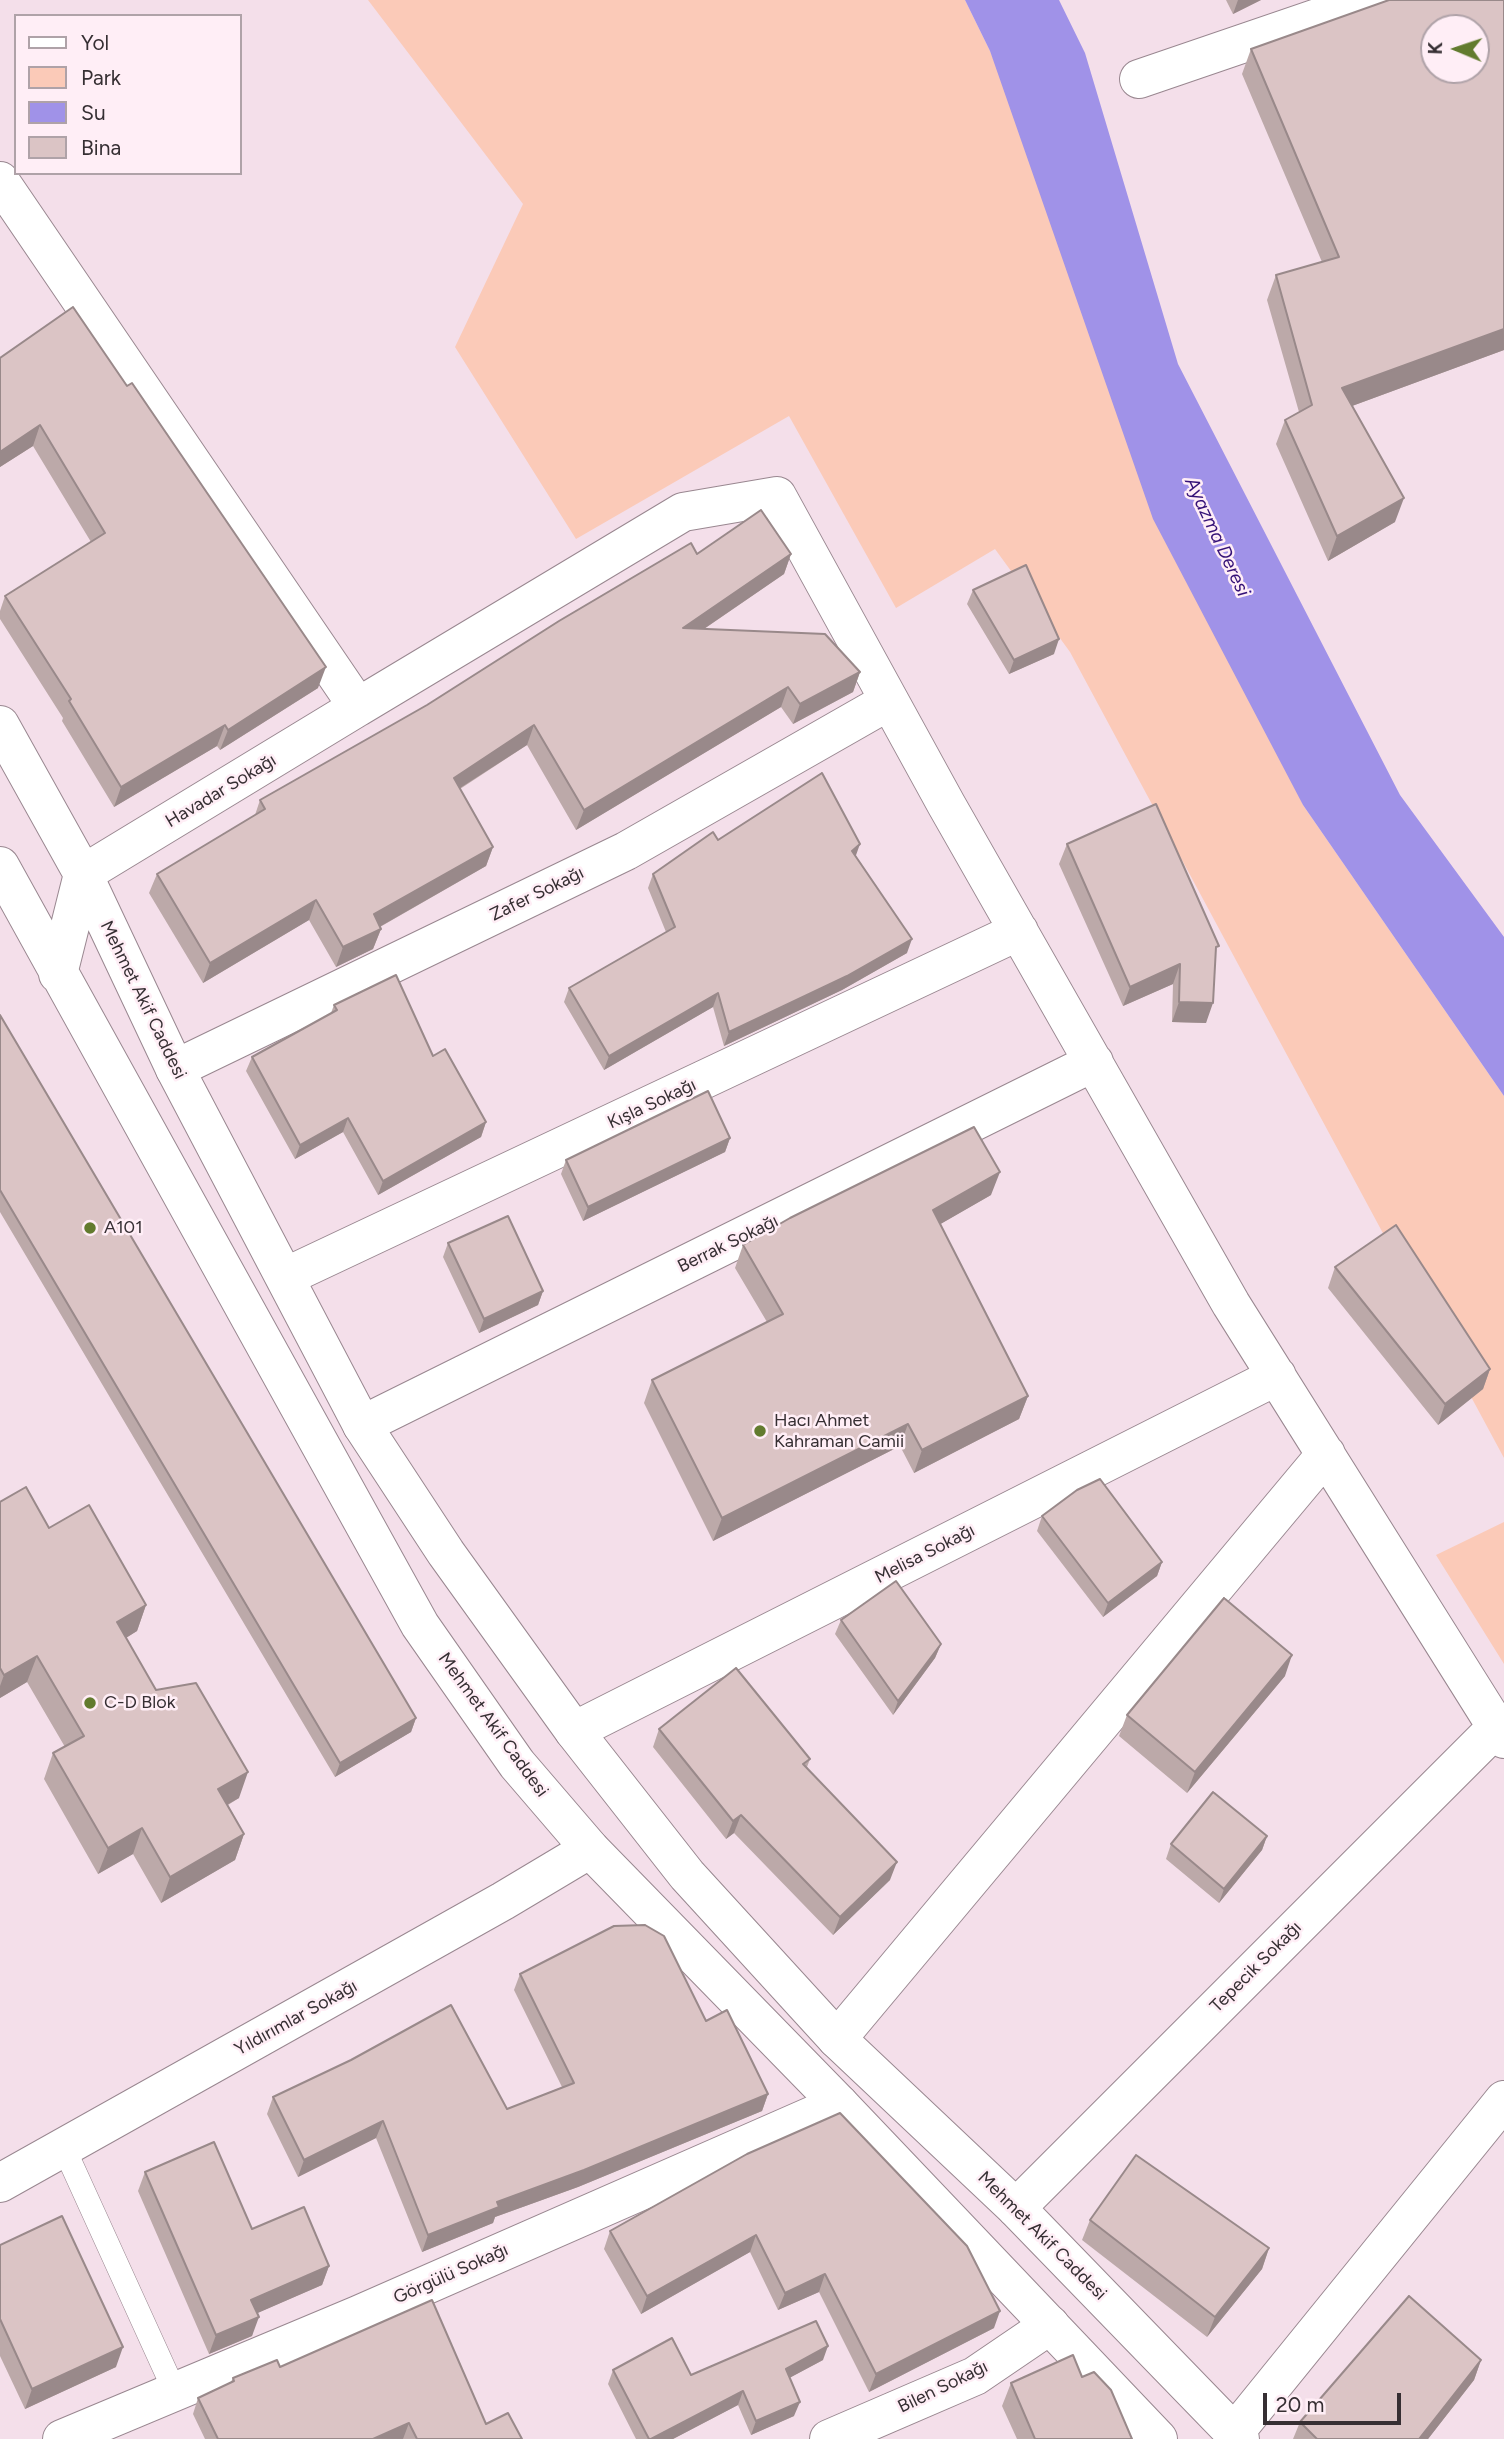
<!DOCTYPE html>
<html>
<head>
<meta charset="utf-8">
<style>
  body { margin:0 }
  #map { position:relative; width:1504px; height:2439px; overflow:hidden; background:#f4dfea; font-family:Figtree,sans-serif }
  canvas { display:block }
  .legend { position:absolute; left:14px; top:14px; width:228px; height:161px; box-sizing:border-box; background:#ffeef6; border:2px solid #afa2a8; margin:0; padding:9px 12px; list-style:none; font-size:21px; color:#362f33 }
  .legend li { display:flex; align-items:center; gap:14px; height:35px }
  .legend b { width:35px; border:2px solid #afa2a8 }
  .north { position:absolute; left:1420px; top:14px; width:70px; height:70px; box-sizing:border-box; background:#ffeef6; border:2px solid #afa2a8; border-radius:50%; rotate:272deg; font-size:19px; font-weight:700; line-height:28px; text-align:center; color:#362f33 }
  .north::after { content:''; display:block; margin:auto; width:24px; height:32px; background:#627b2e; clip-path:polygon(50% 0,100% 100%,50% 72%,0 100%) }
  .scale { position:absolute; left:1263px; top:2393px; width:138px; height:32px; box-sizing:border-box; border:4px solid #362f33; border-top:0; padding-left:9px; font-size:21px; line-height:24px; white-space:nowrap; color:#362f33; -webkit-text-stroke:5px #ffeef6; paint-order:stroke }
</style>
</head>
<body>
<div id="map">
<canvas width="1504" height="2439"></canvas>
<ul class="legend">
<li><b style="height:9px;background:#fff"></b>Yol</li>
<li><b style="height:19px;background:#fbcab8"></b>Park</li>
<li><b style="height:19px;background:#a092e8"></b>Su</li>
<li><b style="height:19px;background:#dbc4c5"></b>Bina</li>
</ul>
<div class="north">K</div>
<div class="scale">20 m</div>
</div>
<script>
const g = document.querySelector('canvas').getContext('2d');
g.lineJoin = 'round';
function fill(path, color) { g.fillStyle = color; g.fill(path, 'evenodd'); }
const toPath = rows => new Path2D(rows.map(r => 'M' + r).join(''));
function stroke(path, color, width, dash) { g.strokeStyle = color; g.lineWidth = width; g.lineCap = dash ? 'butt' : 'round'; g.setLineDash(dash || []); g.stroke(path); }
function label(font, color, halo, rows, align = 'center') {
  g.font = font + ' Figtree,sans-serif'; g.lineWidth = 5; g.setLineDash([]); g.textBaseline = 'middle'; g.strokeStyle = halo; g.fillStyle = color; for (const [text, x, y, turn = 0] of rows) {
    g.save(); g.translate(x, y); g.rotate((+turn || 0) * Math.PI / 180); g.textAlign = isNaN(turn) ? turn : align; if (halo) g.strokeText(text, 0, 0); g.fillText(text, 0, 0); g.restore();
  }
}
const green = toPath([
  [368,0,965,0,990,51,1303,805,1504,1096,1504,1458,1070,652,995,549,896,608,789,416,576,539,455,347,523,204],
  [1504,1522,1504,1664,1436,1555]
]);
const water = toPath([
  [965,0,1059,0,1085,53,1178,364,1400,795,1504,937,1504,1096,1303,805,1153,519,990,51]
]);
const lane = toPath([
  [64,2148,175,2392]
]);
const street = toPath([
  [1139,79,1370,0],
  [0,181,358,707,683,512,777,496,946,804,1231,1304,1504,1739],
  [83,874,358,707],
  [175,1069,626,851,889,701],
  [285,1277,1019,931],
  [362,1425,1094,1062],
  [574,1731,1277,1376],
  [837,2039,1326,1454],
  [0,2183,503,1901,590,1849],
  [1016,2208,1497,1727],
  [1235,2432,1504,2100],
  [62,2439,358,2315,839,2104],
  [829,2439,975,2376,1050,2325]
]);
const secondary = toPath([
  [0,725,83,874,175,1069,362,1425,446,1553,574,1731,687,1875,837,2039,1016,2208,1240,2439],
  [0,866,420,1625,517,1764,590,1849,839,2104,1158,2439],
  [58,974,83,874]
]);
const wall = toPath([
  [1226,0,1261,0,1233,14],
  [1504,0,1504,350,1352,406,1395,522,1328,561,1276,444,1285,420,1299,412,1267,300,1276,275,1322,262,1242,74,1251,49],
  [0,358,318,688,220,750,217,746,114,807,62,721,63,718,0,619,0,611,5,596,91,542,33,446,0,467],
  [697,554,791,554,784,574,704,629,860,672,853,692,793,724,781,707,576,830,527,745,460,789,493,847,486,866,380,927,381,929,373,949,336,967,309,920,203,983,149,893,157,874,255,815,260,800],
  [973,590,1054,654,1009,674,967,604],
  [718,840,856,856,907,953,842,990,724,1046,713,1007,604,1070,564,1002,569,988,666,932,648,888,653,874],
  [1067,844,1216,954,1206,1023,1172,1022,1173,984,1123,1006,1059,864],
  [334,1005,433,1056,486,1122,481,1137,378,1195,343,1132,295,1159,246,1071,252,1057,331,1013],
  [0,1015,416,1718,411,1732,335,1777,0,1212],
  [730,1138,725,1152,583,1221,561,1174,566,1160],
  [991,1195,940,1224,1028,1396,1019,1419,914,1473,900,1446,713,1541,644,1403,652,1380,767,1322,735,1268,743,1245],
  [448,1243,543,1291,538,1305,479,1333,443,1257],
  [1335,1267,1490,1369,1483,1389,1438,1425,1328,1288],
  [0,1502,49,1528,146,1605,137,1631,126,1638,156,1690,239,1798,228,1805,244,1834,235,1860,161,1903,133,1854,98,1874,44,1779,53,1753,65,1747,27,1682,0,1698],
  [1042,1516,1162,1562,1157,1576,1103,1617,1037,1531],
  [841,1620,941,1644,935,1658,893,1715,835,1634],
  [1285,1676,1187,1793,1119,1736,1127,1715],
  [659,1729,810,1759,807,1767,890,1880,833,1935,734,1833,726,1839,653,1747],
  [1267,1836,1262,1850,1219,1903,1166,1859,1171,1844],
  [520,1974,706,2021,768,2094,762,2111,578,2187,495,2217,493,2223,422,2252,376,2138,298,2177,267,2114,273,2097,507,2109,562,2087,514,1990],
  [747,2154,994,2328,869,2392,819,2292,778,2310,750,2252,641,2314,604,2249,610,2231],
  [145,2172,252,2229,329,2266,322,2285,257,2313,252,2336,209,2354,138,2191],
  [1090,2220,1269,2248,1262,2269,1207,2337,1082,2240],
  [0,2245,116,2367,25,2409,0,2356],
  [823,2360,789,2378,794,2416,751,2435,738,2405,673,2439,636,2439,608,2384,613,2370,691,2375],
  [1481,2360,1474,2380,1428,2439,1293,2439,1300,2422],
  [280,2367,486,2424,522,2439,205,2439,193,2414,198,2398,231,2382,233,2378],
  [1082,2377,1132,2439,1017,2439,1002,2406,1011,2383]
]);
const shadedWall = toPath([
  [1238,0,1261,0,1233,14],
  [1504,329,1504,350,1333,413,1342,388],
  [40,425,33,446,0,467,0,452],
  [1404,498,1395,522,1328,561,1337,536],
  [791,554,784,574,676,648,683,628],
  [1059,639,1054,654,1009,674,1014,660],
  [326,667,318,688,220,750,228,730],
  [860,672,853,692,793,724,800,704],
  [788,687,781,707,576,830,584,810],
  [225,725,217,746,114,807,121,787],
  [534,725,527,745,446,797,454,778],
  [860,844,855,858,852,851],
  [493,847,486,866,367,934,374,914],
  [316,900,309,920,203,983,210,963],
  [381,929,373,949,336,967,343,947],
  [912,939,907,953,842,990,724,1046,729,1032],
  [1180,964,1173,984,1123,1006,1130,987],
  [718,993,713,1007,604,1070,609,1056],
  [1179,1002,1213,1003,1206,1023,1172,1022],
  [348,1118,343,1132,295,1159,300,1145],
  [486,1122,481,1137,378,1195,383,1181],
  [730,1138,725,1152,583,1221,588,1207],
  [1000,1172,991,1195,925,1233,933,1210],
  [543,1291,538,1305,479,1333,484,1319],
  [1490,1369,1483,1389,1438,1425,1445,1404],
  [1028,1396,1019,1419,914,1473,922,1450],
  [908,1424,900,1446,713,1541,722,1518],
  [1162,1562,1157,1576,1103,1617,1108,1603],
  [146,1605,137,1631,108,1649,117,1622],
  [941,1644,935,1658,893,1715,898,1701],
  [1292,1655,1285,1676,1187,1793,1195,1772],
  [37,1656,27,1682,0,1698,0,1686,4,1675],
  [416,1718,411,1732,335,1777,340,1763],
  [248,1772,239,1798,209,1815,218,1789],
  [741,1815,734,1833,726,1839,733,1821],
  [142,1828,133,1854,98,1874,108,1848],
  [244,1834,235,1860,161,1903,170,1877],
  [1267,1836,1262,1850,1219,1903,1224,1889],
  [897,1862,890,1880,833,1935,840,1917],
  [768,2094,762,2111,578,2187,495,2217,493,2223,422,2252,428,2235,497,2202],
  [383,2121,376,2138,298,2177,304,2160],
  [756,2235,750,2252,641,2314,647,2296],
  [1269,2248,1262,2269,1207,2337,1215,2317],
  [329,2266,322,2285,244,2319,251,2300],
  [825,2274,819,2292,778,2310,785,2293],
  [1000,2311,994,2328,869,2392,876,2374],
  [259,2317,252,2336,209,2354,216,2335],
  [828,2346,823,2360,780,2383,786,2369],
  [123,2347,116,2367,25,2409,32,2389],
  [1481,2360,1474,2380,1428,2439,1419,2439],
  [743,2391,738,2405,673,2439,651,2439],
  [800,2402,794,2416,751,2435,756,2421],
  [409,2423,403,2439,373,2439]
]);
const building = toPath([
  [1389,0,1504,0,1504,329,1342,388,1404,498,1337,536,1285,420,1312,405,1276,275,1339,257,1251,49,1389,0],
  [1434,28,1476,28,1476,70,1434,70,1434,28],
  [73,307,127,386,132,383,326,667,228,730,225,725,121,787,69,701,71,699,5,596,105,533,40,425,0,452,0,358,73,307],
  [761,510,791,554,683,628,825,634,860,672,800,704,788,687,584,810,534,725,454,778,493,847,374,914,381,929,343,947,316,900,210,963,157,874,265,809,260,800,427,705,559,621,691,543,697,554,761,510],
  [1026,565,1059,639,1014,660,973,590,1026,565],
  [822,773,860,844,852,851,912,939,847,976,729,1032,718,993,609,1056,569,988,675,927,653,874,713,832,718,840,822,773],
  [1156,804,1219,946,1216,947,1213,1003,1179,1002,1180,964,1130,987,1067,844,1156,804],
  [396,975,433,1056,445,1049,486,1122,383,1181,348,1118,300,1145,252,1057,337,1010,334,1005,396,975],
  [0,1015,416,1718,340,1763,0,1190,0,1015],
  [708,1091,730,1138,588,1207,566,1160,708,1091],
  [974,1127,1000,1172,933,1210,1028,1396,922,1450,908,1424,722,1518,652,1380,783,1314,743,1245,790,1218,974,1127],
  [508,1216,543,1291,484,1319,448,1243,508,1216],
  [1396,1225,1490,1369,1445,1404,1335,1267,1396,1225],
  [1100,1479,1162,1562,1108,1603,1042,1516,1077,1490,1100,1479],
  [26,1487,49,1528,89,1505,146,1605,117,1622,156,1690,196,1683,248,1772,218,1789,244,1834,170,1877,142,1828,108,1848,53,1753,84,1736,37,1656,4,1675,0,1668,0,1502,26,1487],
  [896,1581,941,1644,898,1701,841,1620,896,1581],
  [1224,1598,1292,1655,1195,1772,1127,1715,1224,1598],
  [736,1668,810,1759,803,1764,897,1862,840,1917,741,1815,733,1821,659,1729,736,1668],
  [1213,1792,1267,1836,1224,1889,1171,1844,1213,1792],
  [645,1925,664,1936,706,2021,727,2010,768,2094,584,2170,497,2202,499,2207,428,2235,383,2121,304,2160,273,2097,351,2060,451,2005,507,2109,574,2083,520,1974,614,1926,645,1925],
  [840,2113,967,2246,1000,2311,876,2374,825,2274,785,2293,756,2235,647,2296,610,2231,747,2154,840,2113],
  [214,2142,252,2229,304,2207,329,2266,251,2300,259,2317,216,2335,145,2172,214,2142],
  [1136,2155,1269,2248,1215,2317,1090,2220,1136,2155],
  [62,2216,123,2347,32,2389,0,2319,0,2245,62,2216],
  [1409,2296,1481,2360,1419,2439,1317,2439,1300,2422,1409,2296],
  [432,2300,486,2424,508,2413,522,2439,417,2439,409,2423,373,2439,218,2439,198,2398,234,2381,233,2378,277,2360,280,2367,432,2300],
  [816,2321,828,2346,786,2369,800,2402,756,2421,743,2391,651,2439,649,2439,613,2370,672,2338,691,2375,816,2321],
  [1073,2355,1082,2377,1094,2372,1111,2390,1132,2439,1035,2439,1011,2383,1073,2355]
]);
const markers = [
  [90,1228,7,"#627b2e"],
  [760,1431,7,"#627b2e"],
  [90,1703,7,"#627b2e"]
];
const streetNames = [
  ["Havadar Sokağı",221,791,-31],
  ["Zafer Sokağı",537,894,-26],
  ["Mehmet Akif Caddesi",143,1000,64],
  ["Kışla Sokağı",652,1104,-25],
  ["Berrak Sokağı",728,1244,-26],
  ["Melisa Sokağı",925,1554,-27],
  ["Mehmet Akif Caddesi",493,1725,54],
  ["Tepecik Sokağı",1256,1967,-45],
  ["Yıldırımlar Sokağı",296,2018,-29],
  ["Mehmet Akif Caddesi",1042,2236,45],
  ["Görgülü Sokağı",451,2274,-24],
  ["Bilen Sokağı",943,2387,-26]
];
const poiNames = [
  ["A101",104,1228],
  ["Hacı Ahmet",774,1421],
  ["Kahraman Camii",774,1442],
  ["C-D Blok",104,1703]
];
const waterNames = [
  ["Ayazma Deresi",1217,537,65]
];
fill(green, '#fbcab8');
fill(water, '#a092e8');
stroke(lane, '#998790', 24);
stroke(street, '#998790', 40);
stroke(secondary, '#998790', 40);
stroke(lane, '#fff', 23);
stroke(street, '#fff', 38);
stroke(secondary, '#fff', 38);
fill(wall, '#bca9a9');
fill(shadedWall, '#99898a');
fill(building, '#dbc4c5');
stroke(building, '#99898a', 2);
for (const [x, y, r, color] of markers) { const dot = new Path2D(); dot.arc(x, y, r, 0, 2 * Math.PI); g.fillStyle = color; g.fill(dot); stroke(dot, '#ffeef6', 2.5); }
label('18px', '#362f33', '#ffeef6', streetNames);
label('18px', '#362f33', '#ffeef6', poiNames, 'left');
label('italic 19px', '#351177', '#ffeef6', waterNames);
</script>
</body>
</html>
